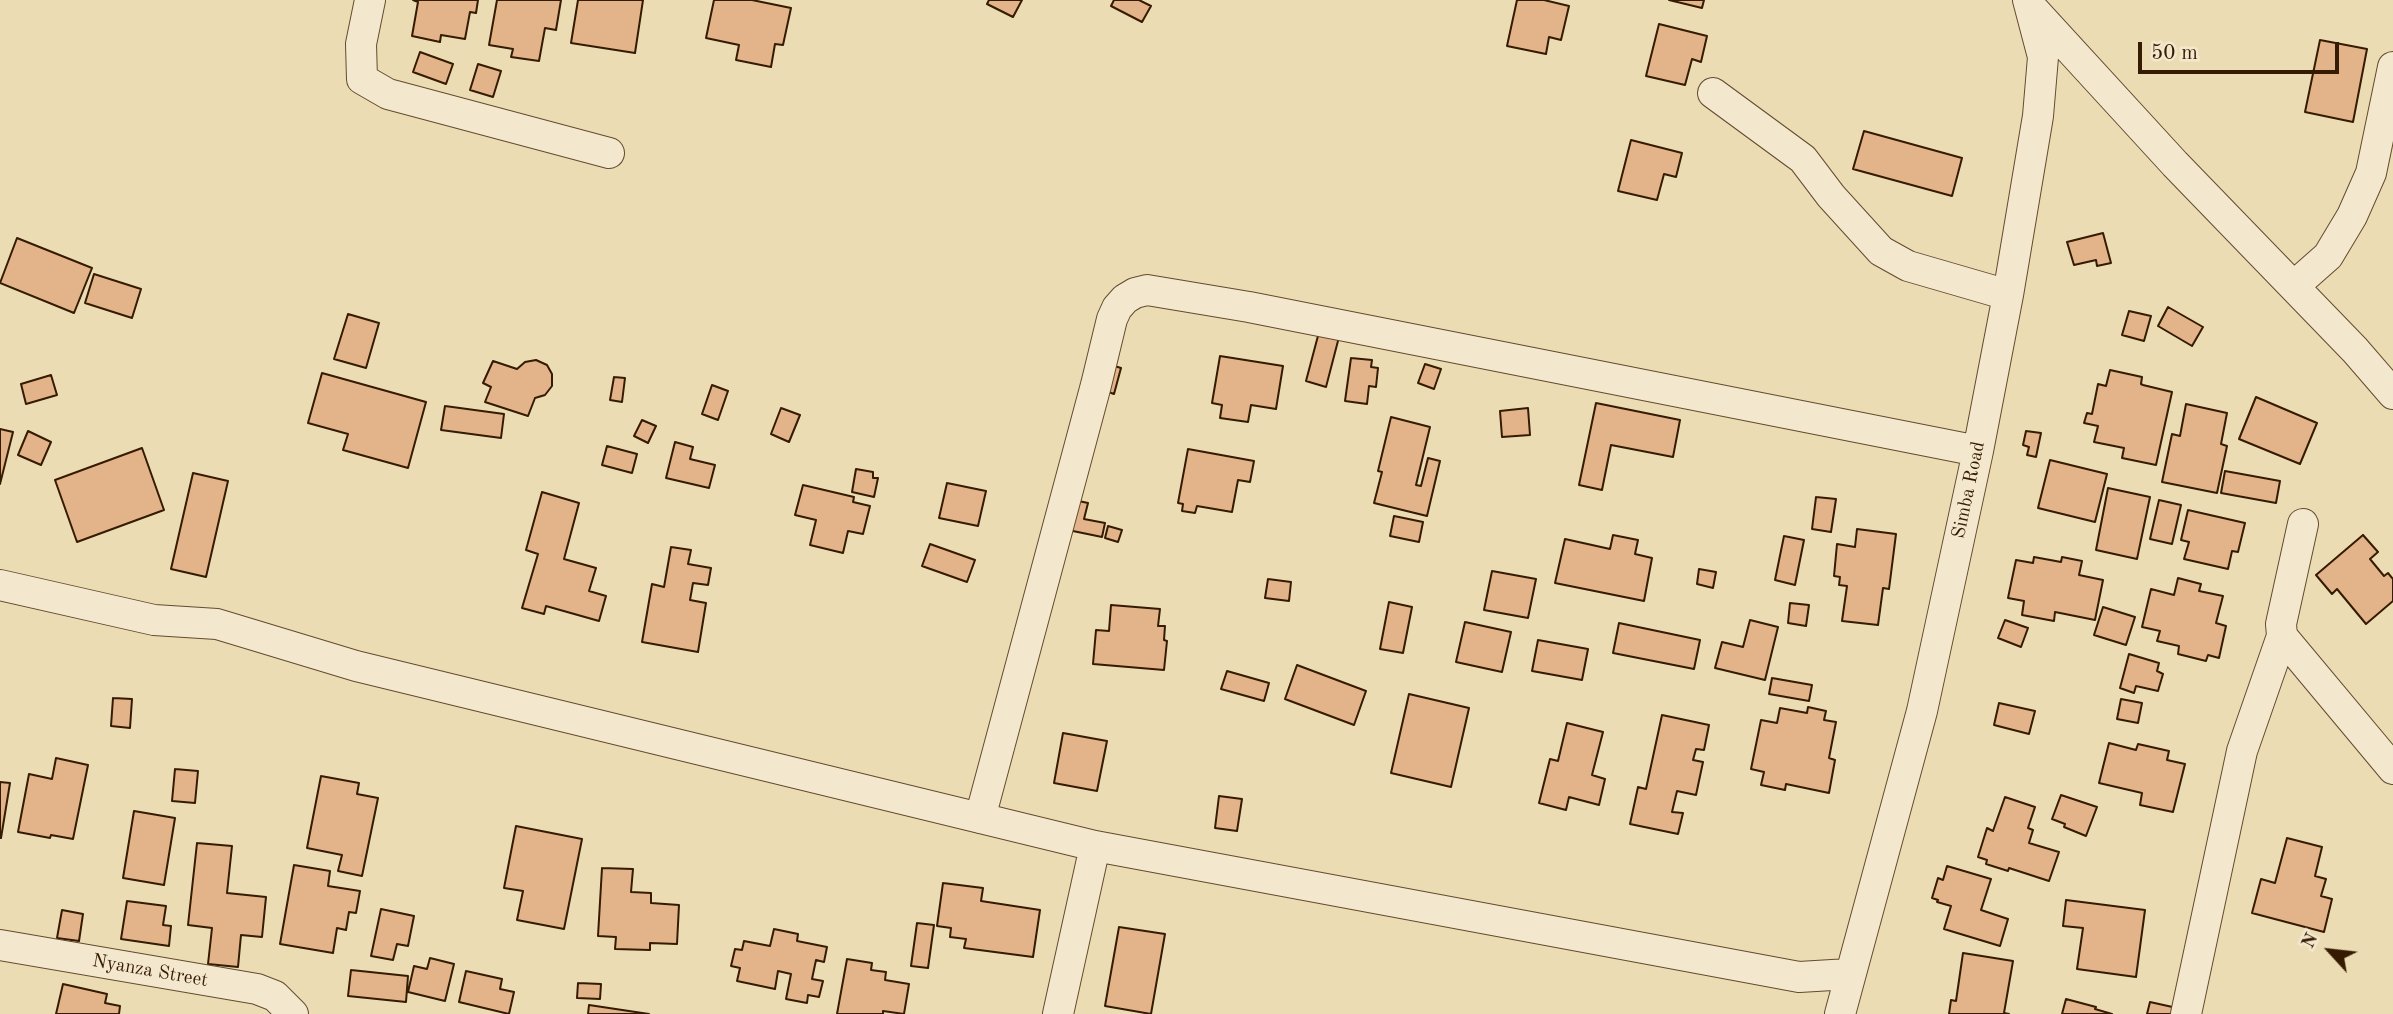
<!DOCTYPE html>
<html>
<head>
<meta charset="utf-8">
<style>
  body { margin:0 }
  #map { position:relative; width:2393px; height:1014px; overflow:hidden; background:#ecdcb3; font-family:"Old Standard TT",serif }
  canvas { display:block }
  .north { position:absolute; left:2295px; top:916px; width:70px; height:70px; -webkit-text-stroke:5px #f3e8ce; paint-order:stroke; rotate:297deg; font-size:19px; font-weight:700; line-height:28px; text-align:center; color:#351b02 }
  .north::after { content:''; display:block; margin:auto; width:24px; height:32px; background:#351b02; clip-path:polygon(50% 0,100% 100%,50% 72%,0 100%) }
  .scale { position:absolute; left:2138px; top:42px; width:201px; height:32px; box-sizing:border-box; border:4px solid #351b02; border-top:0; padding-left:9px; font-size:21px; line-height:24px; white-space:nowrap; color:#351b02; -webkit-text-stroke:5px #f3e8ce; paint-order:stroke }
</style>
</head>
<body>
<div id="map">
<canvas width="2393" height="1014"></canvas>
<div class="north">N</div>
<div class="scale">50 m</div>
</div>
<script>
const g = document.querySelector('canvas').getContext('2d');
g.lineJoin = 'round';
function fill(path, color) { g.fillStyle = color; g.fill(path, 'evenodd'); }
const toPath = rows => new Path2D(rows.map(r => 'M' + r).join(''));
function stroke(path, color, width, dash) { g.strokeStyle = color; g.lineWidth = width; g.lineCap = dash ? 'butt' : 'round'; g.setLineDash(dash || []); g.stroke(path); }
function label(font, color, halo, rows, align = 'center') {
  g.font = font + ' "Old Standard TT",serif'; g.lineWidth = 7; g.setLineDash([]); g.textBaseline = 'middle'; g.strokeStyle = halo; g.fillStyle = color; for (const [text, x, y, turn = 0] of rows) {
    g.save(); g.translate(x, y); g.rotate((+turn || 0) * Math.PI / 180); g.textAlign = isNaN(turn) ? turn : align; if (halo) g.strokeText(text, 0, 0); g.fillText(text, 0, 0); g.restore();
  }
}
const building = toPath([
  [413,0,478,0,476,13,470,12,465,39,441,35,440,42,412,36,418,2,413,0],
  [497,0,561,0,556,30,545,28,539,61,511,57,513,49,489,45,497,0],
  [578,0,643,0,635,53,571,43,578,0],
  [714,0,752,0,791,8,783,45,775,44,771,67,736,60,739,45,706,38,714,0],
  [989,0,1022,0,1013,17,987,4,989,0],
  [1114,0,1139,0,1151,6,1142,22,1111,6,1114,0],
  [1517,0,1544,0,1569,6,1561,40,1549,37,1546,54,1507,46,1517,0],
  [1669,0,1704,0,1702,8,1669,0],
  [1659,24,1707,36,1701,62,1692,59,1685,85,1646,76,1659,24],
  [2320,40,2367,49,2353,122,2305,112,2320,40],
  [420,52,453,64,446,84,413,72,420,52],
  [478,64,501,71,493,97,470,90,478,64],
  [1864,131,1962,158,1952,196,1853,169,1864,131],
  [1631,140,1682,153,1676,177,1664,174,1657,200,1618,191,1631,140],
  [2103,233,2111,263,2097,266,2096,260,2074,265,2067,242,2103,233],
  [17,238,92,268,74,313,0,283,17,238],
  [94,274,141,289,132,318,85,303,94,274],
  [2168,307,2203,327,2192,346,2158,326,2168,307],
  [2129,311,2151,316,2144,341,2122,335,2129,311],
  [348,314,379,323,366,368,334,359,348,314],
  [1319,332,1339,337,1326,387,1306,381,1319,332],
  [1220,356,1283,366,1276,409,1251,405,1248,422,1220,418,1222,405,1212,403,1220,356],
  [1351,358,1372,360,1371,367,1378,368,1376,387,1369,386,1367,404,1345,401,1351,358],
  [536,360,547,365,552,374,552,386,545,395,535,398,528,416,485,402,491,387,483,383,493,361,517,369,525,362,536,360],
  [1425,364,1441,369,1434,389,1418,383,1425,364],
  [1111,365,1121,368,1114,394,1103,390,1111,365],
  [2110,370,2142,377,2141,384,2143,385,2172,392,2156,465,2122,458,2124,448,2094,442,2098,426,2084,423,2087,413,2092,414,2098,384,2106,386,2110,370],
  [322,373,426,402,408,468,343,450,348,434,308,423,322,373],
  [51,375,57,395,26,404,21,384,51,375],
  [614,377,625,378,622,402,610,400,614,377],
  [712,385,728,391,718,420,702,414,712,385],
  [2256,397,2317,423,2300,464,2239,439,2256,397],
  [1596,403,1680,420,1673,457,1611,445,1602,490,1579,485,1596,403],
  [2186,404,2227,413,2221,444,2227,446,2217,493,2162,482,2172,434,2180,436,2186,404],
  [445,406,504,414,501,438,441,430,445,406],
  [781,408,800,415,789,442,771,434,781,408],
  [1528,408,1530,435,1502,437,1500,411,1528,408],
  [1391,417,1430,427,1416,485,1421,486,1428,458,1440,461,1427,516,1374,503,1382,472,1378,471,1391,417],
  [642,420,656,426,648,443,634,436,642,420],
  [0,429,13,432,0,484,0,429],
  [28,431,51,442,41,465,18,455,28,431],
  [2026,431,2041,433,2036,457,2027,455,2029,447,2023,445,2026,431],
  [675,442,693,447,690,459,715,465,709,488,666,478,675,442],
  [607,446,637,454,632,473,602,465,607,446],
  [142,448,164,510,77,542,55,480,142,448],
  [1188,449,1254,461,1250,482,1238,480,1232,512,1197,506,1195,513,1182,511,1183,504,1178,503,1188,449],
  [2050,460,2107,474,2095,522,2038,508,2050,460],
  [856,469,873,472,873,478,878,478,874,497,852,492,856,469],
  [2225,471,2280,481,2276,503,2221,493,2225,471],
  [193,473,228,481,206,577,171,569,193,473],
  [947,483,986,491,978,526,939,518,947,483],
  [803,485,854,497,853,502,870,506,863,534,848,531,843,553,810,545,816,520,795,515,803,485],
  [2108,488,2150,497,2137,559,2096,550,2108,488],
  [542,492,579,503,564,559,596,568,589,591,606,596,599,621,546,606,544,614,522,608,538,554,526,550,542,492],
  [1816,497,1836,499,1831,532,1812,529,1816,497],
  [1074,500,1088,503,1084,519,1105,523,1102,537,1068,530,1074,500],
  [2159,500,2181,505,2172,544,2150,539,2159,500],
  [2188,510,2245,523,2238,552,2232,551,2228,569,2184,559,2189,542,2181,540,2188,510],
  [1394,516,1423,522,1419,542,1390,536,1394,516],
  [1108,526,1122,530,1118,542,1105,538,1108,526],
  [1857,529,1896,534,1889,589,1883,588,1878,625,1842,621,1847,586,1839,585,1840,577,1834,576,1837,544,1855,547,1857,529],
  [1613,535,1638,540,1635,554,1652,558,1644,601,1555,583,1565,539,1610,549,1613,535],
  [2363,535,2378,552,2370,559,2384,576,2388,573,2393,579,2393,601,2366,624,2337,589,2332,594,2316,575,2363,535],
  [1784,536,1804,540,1795,585,1775,580,1784,536],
  [930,544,975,560,967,582,922,566,930,544],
  [671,547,691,550,688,564,711,568,708,585,693,583,690,600,706,603,698,652,642,642,652,584,664,587,671,547],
  [2034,557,2061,562,2062,557,2082,561,2079,575,2103,580,2095,620,2055,612,2054,621,2022,615,2024,601,2008,598,2016,560,2033,563,2034,557],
  [1699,569,1716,572,1713,588,1697,584,1699,569],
  [1492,571,1536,579,1528,618,1484,610,1492,571],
  [2178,578,2201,584,2199,591,2223,596,2216,623,2226,626,2219,658,2208,655,2206,661,2178,654,2179,646,2157,641,2160,631,2142,627,2151,589,2174,595,2178,578],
  [1268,579,1291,582,1289,601,1265,598,1268,579],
  [1389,602,1412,607,1403,653,1380,649,1389,602],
  [1790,603,1809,605,1806,626,1788,623,1790,603],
  [1111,605,1160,609,1158,626,1165,626,1164,640,1167,641,1164,670,1093,664,1096,630,1109,631,1111,605],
  [2103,607,2135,617,2126,645,2094,635,2103,607],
  [1750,620,1778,627,1765,680,1715,668,1722,642,1743,647,1750,620],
  [2005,620,2028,628,2021,647,1998,638,2005,620],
  [1465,622,1511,632,1502,672,1456,662,1465,622],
  [1619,623,1700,640,1694,669,1613,653,1619,623],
  [1538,640,1588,649,1582,680,1532,671,1538,640],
  [2129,654,2159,663,2157,671,2163,674,2158,691,2136,686,2134,693,2120,688,2129,654],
  [1297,665,1366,691,1354,725,1285,699,1297,665],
  [1227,671,1269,683,1264,701,1221,689,1227,671],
  [1772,678,1812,685,1809,701,1769,694,1772,678],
  [1409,694,1469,708,1451,787,1391,773,1409,694],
  [113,698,132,699,130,728,111,726,113,698],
  [2121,699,2142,703,2138,723,2117,719,2121,699],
  [1999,703,2035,711,2029,734,1994,725,1999,703],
  [1808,707,1826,711,1824,720,1836,722,1829,758,1835,760,1829,793,1786,784,1785,790,1761,785,1764,772,1751,769,1761,720,1777,723,1780,708,1807,713,1808,707],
  [1662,715,1709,725,1704,750,1696,749,1693,760,1703,762,1696,795,1677,791,1672,812,1683,813,1678,834,1630,824,1638,787,1646,789,1662,715],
  [1567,723,1603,732,1592,775,1605,779,1599,805,1569,797,1566,810,1539,803,1550,759,1558,761,1567,723],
  [1063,733,1107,741,1097,791,1054,783,1063,733],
  [2109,743,2136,750,2138,744,2169,751,2167,760,2185,764,2173,812,2140,805,2142,793,2099,783,2109,743],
  [56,758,88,765,73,839,51,835,50,838,18,832,29,774,52,779,56,758],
  [175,769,198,771,195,803,172,801,175,769],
  [321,776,359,783,357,794,378,798,362,876,338,871,342,855,307,848,321,776],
  [0,782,10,783,1,838,0,838,0,782],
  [2061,795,2097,807,2086,836,2064,827,2065,824,2052,819,2061,795],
  [1219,796,1242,799,1237,831,1215,828,1219,796],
  [2005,797,2035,807,2028,828,2033,830,2029,843,2059,852,2049,881,2009,868,2008,871,1986,864,1987,860,1978,857,1987,828,1993,831,2005,797],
  [134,811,175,818,164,885,123,878,134,811],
  [516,826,582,839,564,929,517,920,523,891,504,888,516,826],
  [2287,838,2322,847,2315,876,2326,879,2321,896,2332,899,2324,932,2252,913,2261,879,2275,883,2287,838],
  [197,843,232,846,227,893,266,897,262,937,241,935,238,967,208,964,212,928,188,925,197,843],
  [294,865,330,871,328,886,360,891,356,913,349,912,346,930,337,928,333,953,280,944,294,865],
  [1947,866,1991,879,1981,910,2008,919,2000,946,1944,929,1951,906,1937,902,1938,900,1932,898,1938,878,1943,880,1947,866],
  [602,868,633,869,631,892,651,893,651,903,679,905,677,944,650,943,650,950,615,949,616,937,598,936,602,868],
  [943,883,983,888,981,901,1040,910,1033,957,964,948,966,939,950,937,951,928,937,926,943,883],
  [2066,900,2145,910,2136,977,2077,969,2083,928,2063,926,2066,900],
  [127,901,166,906,163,925,171,926,169,946,121,939,127,901],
  [381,909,414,916,408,946,397,944,393,960,371,956,381,909],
  [62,910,83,914,79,941,57,938,62,910],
  [917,923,934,925,928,968,911,966,917,923],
  [1119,927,1165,934,1151,1014,1105,1006,1119,927],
  [774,929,798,934,797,941,827,947,824,962,816,960,812,979,823,981,819,997,808,995,807,1003,786,999,791,974,778,971,775,989,737,981,740,968,731,966,735,949,742,950,744,941,770,946,774,929],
  [1963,953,2013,961,2004,1013,2009,1014,1949,1014,1951,1000,1956,1001,1963,953],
  [430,958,454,964,445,1001,408,992,414,966,427,969,430,958],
  [847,959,872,963,871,970,886,972,885,980,909,984,904,1014,883,1011,883,1014,837,1014,847,959],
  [351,970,408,976,406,1002,348,996,351,970],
  [466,971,502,979,500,989,514,992,509,1014,459,1002,466,971],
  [578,983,601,984,600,999,577,998,578,983],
  [63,984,107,994,105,1003,120,1006,119,1014,56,1014,63,984],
  [2066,999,2096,1007,2095,1009,2112,1014,2062,1014,2066,999],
  [2150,1002,2177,1008,2176,1014,2147,1014,2150,1002],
  [589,1005,649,1014,588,1014,589,1005]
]);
const minor = toPath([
  [370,0,361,44,362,79,388,94,609,153],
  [2032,8,2175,164,2355,350,2393,394],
  [1713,93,1803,159,1831,196,1881,251,1908,266,2008,295],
  [2294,286,2328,256,2352,216,2371,173,2393,67],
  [0,585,154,620,217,624,356,666,1095,846,1799,977,1849,974],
  [2282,636,2393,769],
  [980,818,1096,385,1112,319,1117,308,1125,299,1135,293,1147,290,1249,307,1978,451],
  [0,945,257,989,275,996,293,1014],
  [1058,1014,1095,846],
  [1840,1014,1922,711,1978,451,2008,295,2038,116,2043,57,2028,0],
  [2186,1014,2242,751,2282,636,2281,624,2303,524]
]);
const streetNames = [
  ["Simba Road",1969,490,-78],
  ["Nyanza Street",150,971,10]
];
fill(building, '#e3b389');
stroke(building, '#351b02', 2);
stroke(minor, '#634b2e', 32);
stroke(minor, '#f3e8ce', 30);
label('19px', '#351b02', '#f3e8ce', streetNames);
</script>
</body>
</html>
